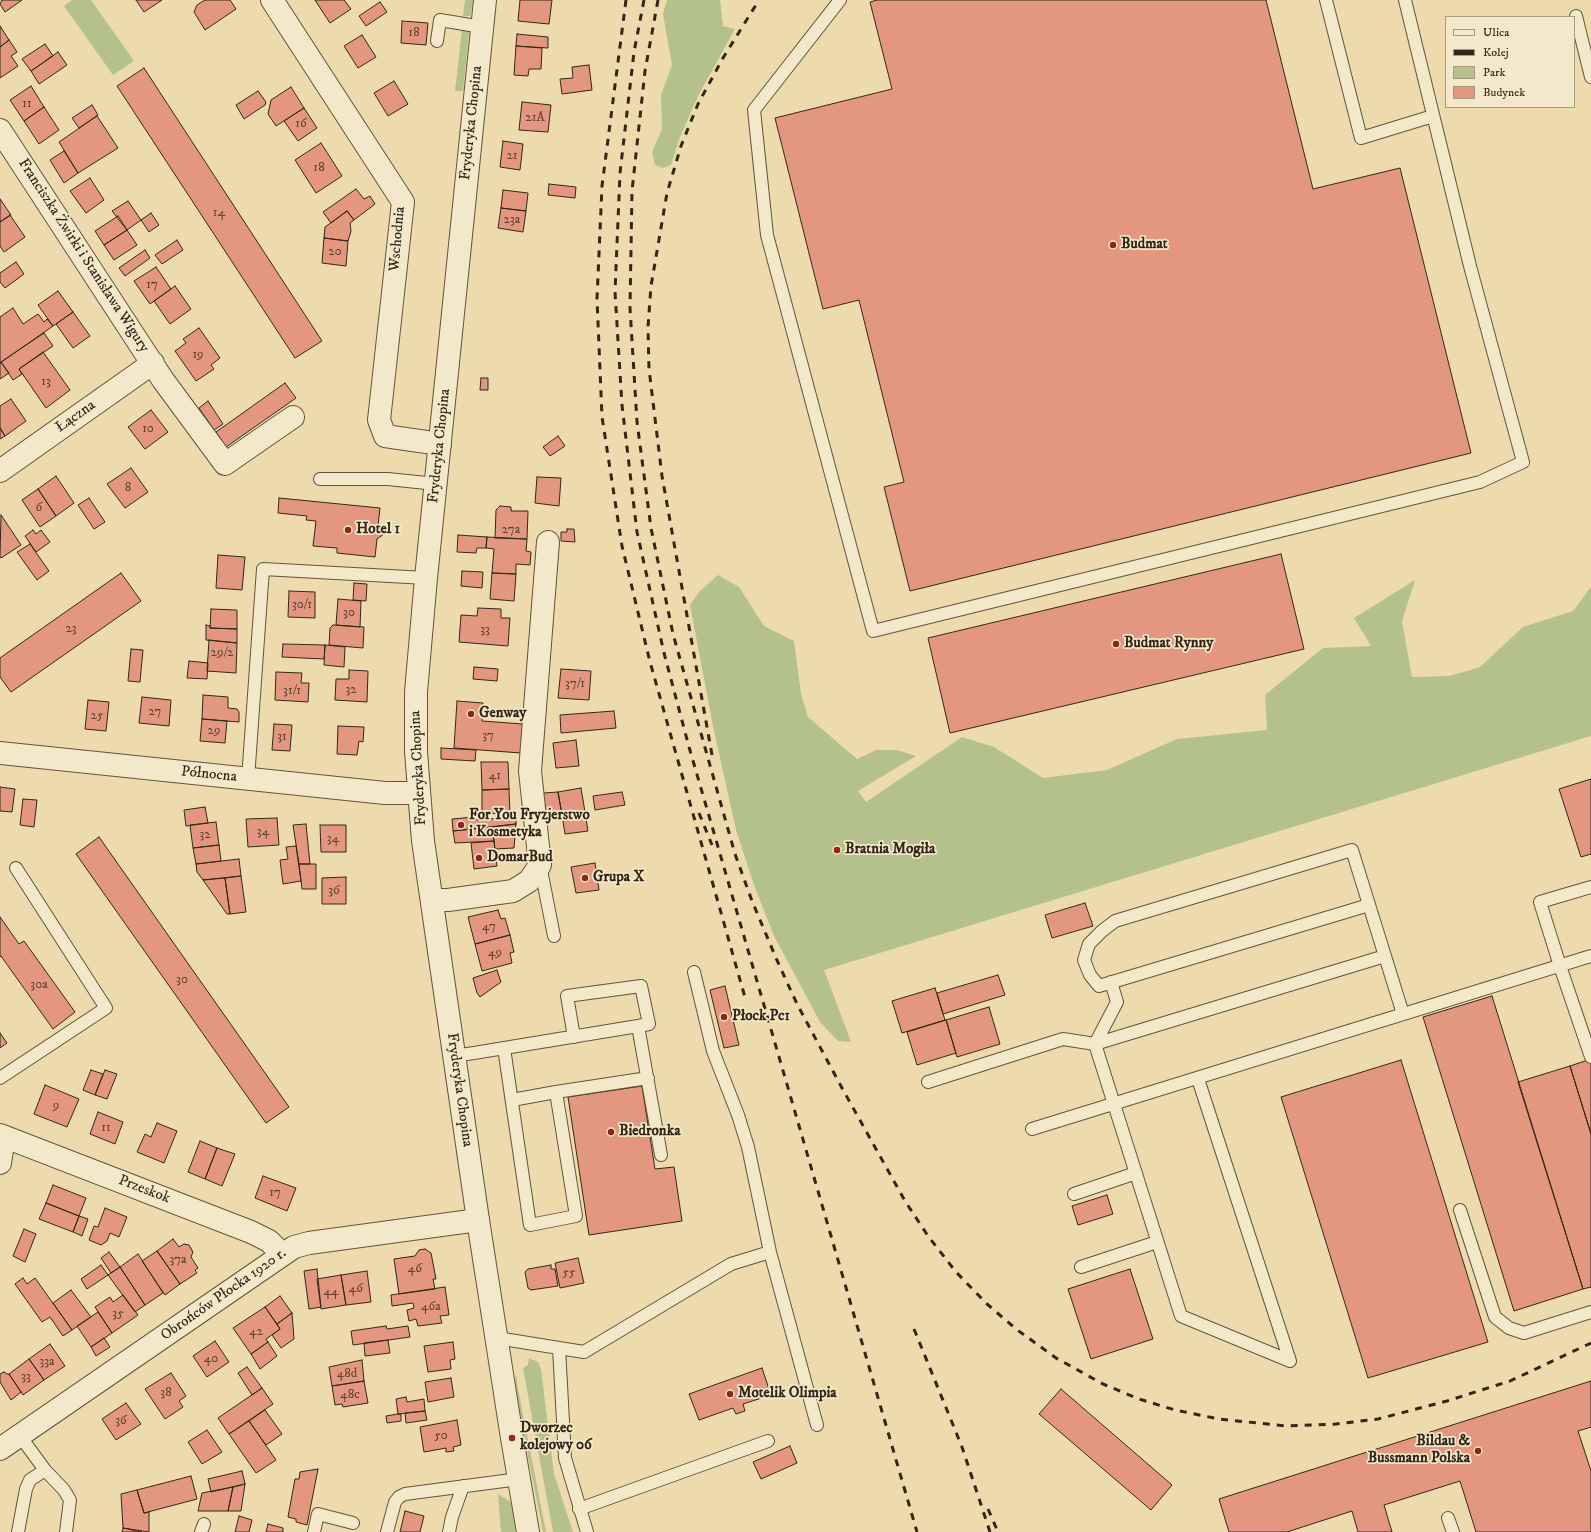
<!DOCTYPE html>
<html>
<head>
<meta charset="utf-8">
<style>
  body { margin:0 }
  #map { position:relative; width:1591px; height:1532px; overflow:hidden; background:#eddbad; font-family:"IM FELL DW Pica",serif }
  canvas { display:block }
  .legend { position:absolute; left:1445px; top:16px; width:130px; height:92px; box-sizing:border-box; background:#f3e8ca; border:1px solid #a79a82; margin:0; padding:5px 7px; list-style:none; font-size:12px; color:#342617 }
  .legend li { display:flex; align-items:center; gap:8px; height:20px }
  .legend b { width:20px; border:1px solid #a79a82 }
</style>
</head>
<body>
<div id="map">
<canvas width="1591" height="1532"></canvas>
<ul class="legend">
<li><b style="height:5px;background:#f3e8ca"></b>Ulica</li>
<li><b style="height:5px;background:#342617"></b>Kolej</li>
<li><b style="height:11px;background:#b4c18d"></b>Park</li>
<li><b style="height:11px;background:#e39781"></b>Budynek</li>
</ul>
</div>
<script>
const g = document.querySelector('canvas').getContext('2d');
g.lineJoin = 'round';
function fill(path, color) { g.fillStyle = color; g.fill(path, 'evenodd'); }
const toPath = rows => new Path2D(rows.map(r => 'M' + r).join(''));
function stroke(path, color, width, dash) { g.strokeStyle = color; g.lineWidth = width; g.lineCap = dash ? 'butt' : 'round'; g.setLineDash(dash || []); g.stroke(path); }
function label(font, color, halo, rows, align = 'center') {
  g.font = font + ' "IM FELL DW Pica",serif'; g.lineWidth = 3.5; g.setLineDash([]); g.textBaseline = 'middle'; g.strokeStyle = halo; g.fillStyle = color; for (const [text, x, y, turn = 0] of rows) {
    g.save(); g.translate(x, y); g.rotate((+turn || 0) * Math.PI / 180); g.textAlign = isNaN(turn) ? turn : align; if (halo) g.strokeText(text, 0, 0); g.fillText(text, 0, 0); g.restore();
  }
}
const green = toPath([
  [72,0,91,0,134,61,113,75,64,6],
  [465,0,473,0,471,14,469,16,463,16],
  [667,0,720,0,723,26,735,29,698,96,680,137,671,165,663,168,655,165,652,152,662,129,661,95,672,65,663,14],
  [462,29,469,32,463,91,455,91],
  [718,575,739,587,764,626,794,641,801,694,808,717,857,759,876,750,897,750,916,756,858,791,866,802,962,737,994,747,1043,778,1107,770,1177,739,1267,730,1265,695,1323,648,1371,646,1354,618,1415,580,1402,621,1412,677,1450,676,1480,667,1523,627,1573,611,1591,587,1591,736,824,970,851,1042,838,1041,820,1022,774,936,754,885,736,830,713,726,690,605,700,591],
  [529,1358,538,1362,541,1369,554,1474,573,1532,553,1532,523,1368,528,1365],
  [516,1373,518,1389,546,1532,543,1532,520,1416,515,1385],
  [498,1494,511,1502,516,1532,501,1532]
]);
const building = toPath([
  [2,0,22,0,5,12,0,4,2,0],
  [136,0,162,0,144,12,136,0],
  [205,0,230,0,236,9,205,30,194,12,197,5,205,0],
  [315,0,344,0,351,9,330,23,315,0],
  [520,0,552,0,549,24,518,21,520,0],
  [877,0,1266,0,1313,189,1400,168,1471,453,910,591,884,487,904,482,859,300,823,309,775,118,892,89,870,2,877,0],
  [380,2,387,12,366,26,359,16,380,2],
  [402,21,428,23,426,45,401,43,402,21],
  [0,26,9,40,0,47,0,26],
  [517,34,548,37,548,48,516,46,517,34],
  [362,35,376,57,358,68,344,46,362,35],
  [9,40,17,52,11,56,18,66,0,78,0,47,9,40],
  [45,44,53,56,31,71,22,59,45,44],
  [516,46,542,48,541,69,529,69,528,76,514,75,516,46],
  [58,52,67,65,39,84,31,71,58,52],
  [589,65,592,90,562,94,560,79,573,78,572,67,589,65],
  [144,68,322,341,295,358,117,86,144,68],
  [394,81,408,104,388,116,374,93,394,81],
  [31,86,44,107,24,121,10,100,31,86],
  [291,87,304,108,276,126,268,114,271,100,291,87],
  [258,91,266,102,265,105,244,119,236,105,258,91],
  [522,102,551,105,548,132,519,130,522,102],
  [92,105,98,115,79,128,72,118,92,105],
  [44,107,59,130,39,144,24,121,44,107],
  [304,108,317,128,298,141,284,121,304,108],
  [97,116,118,148,78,173,59,142,97,116],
  [503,141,523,144,520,170,500,167,503,141],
  [321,143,342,176,316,193,295,160,321,143],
  [64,151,78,173,64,183,50,160,64,151],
  [90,178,104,200,86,213,70,191,90,178],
  [549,184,576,187,575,198,548,195,549,184],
  [356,189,364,199,370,196,375,204,354,220,347,211,331,223,323,212,356,189],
  [503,190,528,193,526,211,501,208,503,190],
  [0,199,11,215,0,222,0,199],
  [128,201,141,220,127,230,112,211,128,201],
  [501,208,526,211,523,232,498,228,501,208],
  [347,211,354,220,350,223,351,231,348,241,324,238,325,227,347,211],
  [151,213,159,225,149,232,141,220,151,213],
  [10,215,25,237,4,252,0,246,0,222,10,215],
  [118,216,127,230,104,245,95,231,118,216],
  [127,230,137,245,114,260,104,245,127,230],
  [324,238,348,241,346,266,322,263,324,238],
  [177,240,183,250,162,264,155,255,177,240],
  [145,250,150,258,125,276,119,268,145,250],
  [16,262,24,274,5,288,0,282,0,273,16,262],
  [156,267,171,289,150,304,134,281,156,267],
  [175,286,191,309,170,324,154,301,175,286],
  [58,291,73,312,53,326,38,305,58,291],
  [13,308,23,324,38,314,44,322,47,319,53,326,0,363,0,317,13,308],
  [73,312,90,336,73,348,56,324,73,312],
  [199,328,220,358,211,365,214,369,196,381,175,351,186,343,183,339,199,328],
  [44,333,53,346,19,369,22,374,13,380,1,362,44,333],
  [43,352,70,390,46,408,19,369,43,352],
  [1,362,9,373,0,379,0,363,1,362],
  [481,378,488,378,488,390,480,390,481,378],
  [285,383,296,398,226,447,216,432,285,383],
  [11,399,26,421,5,436,0,428,0,406,11,399],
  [208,401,223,424,214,430,199,408,208,401],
  [151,410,168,432,145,449,128,427,151,410],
  [0,428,5,436,0,439,0,428],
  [558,436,565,446,550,456,543,447,558,436],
  [131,468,148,492,125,508,107,484,131,468],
  [56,476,74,503,56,516,38,489,56,476],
  [537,477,561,478,559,506,535,503,537,477],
  [38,489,56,516,40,527,22,500,38,489],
  [89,498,105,522,94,529,78,505,89,498],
  [279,498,380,508,378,526,384,534,377,539,375,557,337,553,337,548,313,546,316,521,306,520,307,516,278,513,279,498],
  [500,506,511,507,511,511,528,511,527,539,495,538,496,510,500,506],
  [1,515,21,545,1,558,0,557,1,515],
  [567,529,574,529,575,542,561,541,561,532,567,532,567,529],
  [33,530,36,534,41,530,50,542,36,552,25,536,33,530],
  [458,535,487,537,486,548,477,548,476,553,457,552,458,535],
  [487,537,527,539,526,551,531,552,530,565,516,564,516,574,492,573,494,549,486,548,487,537],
  [30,544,49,571,37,580,17,552,30,544],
  [1281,554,1304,649,950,733,928,638,1281,554],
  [218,555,245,557,242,590,216,588,218,555],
  [462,571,483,572,482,588,461,586,462,571],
  [121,573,141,601,11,692,0,677,0,658,121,573],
  [492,573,516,574,514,601,490,599,492,573],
  [354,583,367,584,366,601,353,600,354,583],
  [289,591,315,592,315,618,288,617,289,591],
  [338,599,361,601,360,627,336,625,338,599],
  [478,608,501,609,501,618,510,618,508,646,459,642,461,615,477,616,478,608],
  [211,609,237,610,237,629,210,628,211,609],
  [206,625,210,626,210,628,237,629,237,643,206,640,206,625],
  [333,625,364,627,363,648,329,645,330,628,333,625],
  [209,640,237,643,236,673,207,671,209,640],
  [283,644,325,645,324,659,282,657,283,644],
  [325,645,345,647,344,667,324,665,325,645],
  [131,649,143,650,140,682,128,681,131,649],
  [189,661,208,663,207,679,187,678,189,661],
  [474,667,498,669,497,681,473,679,474,667],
  [561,669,591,671,589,700,558,698,561,669],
  [349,670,368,671,367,702,335,700,336,679,349,679,349,670],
  [276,672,302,673,301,683,309,683,308,702,275,700,276,672],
  [203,695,228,697,228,708,237,709,239,712,239,722,202,719,203,695],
  [142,697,171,700,169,726,139,723,142,697],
  [88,700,109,702,106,731,85,729,88,700],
  [457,701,483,703,482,721,523,724,521,753,454,748,457,701],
  [614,711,616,728,561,733,560,715,614,711],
  [202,719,227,721,225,743,200,741,202,719],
  [274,724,292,725,290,751,272,750,274,724],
  [338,726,364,727,363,742,359,741,357,755,337,754,338,726],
  [576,740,579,766,556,768,553,743,576,740],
  [441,748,476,750,475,761,441,759,441,748],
  [481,762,508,762,509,789,482,790,481,762],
  [1591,779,1591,854,1581,857,1559,789,1591,779],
  [0,787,15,789,12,812,0,811,0,787],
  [581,788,585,812,562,815,558,792,581,788],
  [509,789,510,813,482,814,482,790,509,789],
  [558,792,562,815,547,818,543,793,558,792],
  [622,792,625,805,595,810,593,796,622,792],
  [23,799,37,800,34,827,20,825,23,799],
  [205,807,208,823,186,826,184,810,205,807],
  [585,812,588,831,565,834,562,815,585,812],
  [474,817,475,820,516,817,516,824,453,831,452,819,474,817],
  [277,818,279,845,248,847,246,819,277,818],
  [216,822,219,845,193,848,190,825,216,822],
  [306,824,310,864,299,864,293,825,306,824],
  [516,824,514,848,495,849,492,827,516,824],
  [320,825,346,825,346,852,321,852,320,825],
  [492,827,494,841,455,843,453,831,492,827],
  [99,837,289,1107,266,1123,76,854,99,837],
  [494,841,497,866,474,869,471,843,494,841],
  [219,845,221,861,196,864,193,848,219,845],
  [296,846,301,881,283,884,280,860,288,859,286,847,296,846],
  [239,859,241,876,203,880,197,872,196,864,239,859],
  [595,863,599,890,576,893,571,867,595,863],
  [299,864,316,864,316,889,302,889,299,864],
  [241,876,246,912,230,914,225,878,241,876],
  [346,877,346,904,322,904,322,878,346,877],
  [225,878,230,914,227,914,203,880,225,878],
  [1085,903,1093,926,1052,938,1045,915,1085,903],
  [498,910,501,919,505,918,510,935,475,944,468,917,498,910],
  [0,917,19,944,24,941,75,1012,53,1029,1,956,0,957,0,917],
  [510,935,514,952,510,953,512,963,482,971,475,944,510,935],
  [497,970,501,982,480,997,477,993,473,978,497,970],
  [998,975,1005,995,943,1014,937,993,998,975],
  [725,986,739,1045,724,1048,710,990,725,986],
  [935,988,945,1020,902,1033,892,1001,935,988],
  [1492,996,1583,1289,1514,1311,1423,1017,1492,996],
  [989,1007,1000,1044,957,1057,946,1020,989,1007],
  [946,1020,956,1053,917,1065,907,1032,946,1020],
  [0,1033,7,1043,0,1048,0,1033],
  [1591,1059,1591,1134,1570,1066,1591,1059],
  [1401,1060,1488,1342,1368,1378,1281,1097,1401,1060],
  [1570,1066,1591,1134,1591,1287,1583,1289,1518,1082,1570,1066],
  [91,1070,103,1074,95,1095,83,1090,91,1070],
  [105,1070,117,1074,107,1099,95,1095,105,1070],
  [45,1085,79,1099,67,1127,34,1114,45,1085],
  [642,1086,655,1169,674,1167,682,1221,589,1235,568,1097,642,1086],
  [98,1112,123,1122,115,1144,90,1134,98,1112],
  [157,1123,177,1131,164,1163,137,1152,145,1134,151,1137,157,1123],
  [200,1141,217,1148,205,1179,188,1172,200,1141],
  [217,1148,235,1154,222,1186,205,1179,217,1148],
  [263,1176,296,1188,287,1211,255,1198,263,1176],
  [53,1185,86,1198,79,1216,46,1203,53,1185],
  [1107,1195,1113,1214,1078,1225,1072,1206,1107,1195],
  [46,1203,79,1216,73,1232,39,1219,46,1203],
  [105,1208,127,1217,119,1237,110,1233,107,1241,101,1245,89,1240,94,1226,98,1227,105,1208],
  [79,1216,88,1219,82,1236,73,1232,79,1216],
  [24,1229,36,1234,25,1262,13,1256,24,1229],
  [173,1239,179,1247,184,1244,189,1245,193,1252,191,1257,198,1268,195,1270,197,1273,180,1284,157,1251,173,1239],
  [425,1249,431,1253,436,1279,433,1279,435,1289,399,1294,394,1259,415,1256,419,1250,425,1249],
  [157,1251,180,1284,165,1295,142,1261,157,1251],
  [109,1252,120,1267,111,1273,101,1258,109,1252],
  [138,1254,163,1293,145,1305,120,1267,138,1254],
  [578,1258,584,1283,560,1288,555,1263,578,1258],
  [101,1265,108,1275,87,1289,81,1279,101,1265],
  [551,1265,551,1269,555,1269,558,1286,531,1290,528,1288,525,1272,528,1269,551,1265],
  [120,1267,145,1305,135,1312,108,1275,120,1267],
  [317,1269,321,1307,309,1309,304,1271,317,1269],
  [1130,1269,1153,1339,1091,1359,1068,1289,1130,1269],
  [367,1271,371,1302,346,1305,341,1275,367,1271],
  [341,1275,346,1305,321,1309,317,1279,341,1275],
  [23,1278,27,1284,35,1278,72,1330,63,1336,50,1317,42,1322,15,1284,23,1278],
  [445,1287,449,1315,440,1316,442,1323,418,1326,416,1319,409,1321,407,1310,414,1308,413,1303,392,1306,391,1295,445,1287],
  [71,1290,91,1317,72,1330,53,1303,71,1290],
  [123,1295,138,1315,112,1333,95,1307,110,1297,113,1302,123,1295],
  [280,1296,292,1313,277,1324,265,1307,280,1296],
  [265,1307,280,1329,266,1339,268,1342,251,1354,233,1328,265,1307],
  [98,1312,112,1333,91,1347,77,1326,98,1312],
  [292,1313,294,1339,281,1348,272,1335,280,1329,277,1324,292,1313],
  [386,1326,387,1329,408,1326,410,1337,353,1345,351,1331,386,1326],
  [104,1338,110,1347,96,1356,91,1347,104,1338],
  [388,1340,390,1353,365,1356,364,1343,388,1340],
  [215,1341,229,1362,207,1377,193,1356,215,1341],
  [268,1342,277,1356,260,1369,251,1354,268,1342],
  [453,1342,455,1359,450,1360,451,1369,428,1372,424,1346,453,1342],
  [50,1344,65,1366,44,1380,29,1359,50,1344],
  [29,1359,44,1380,23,1395,9,1374,29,1359],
  [362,1360,364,1381,332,1386,329,1367,362,1360],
  [247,1367,262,1388,252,1395,238,1373,247,1367],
  [762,1368,771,1395,743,1404,745,1411,736,1414,733,1408,699,1420,689,1394,762,1368],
  [4,1372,7,1374,9,1374,21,1392,11,1400,0,1382,0,1374,4,1372],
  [171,1373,186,1396,179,1401,183,1407,165,1419,145,1389,171,1373],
  [451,1378,454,1397,428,1402,425,1382,451,1378],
  [364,1381,368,1403,343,1407,342,1404,335,1405,332,1386,364,1381],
  [1591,1381,1591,1427,1578,1431,1591,1471,1591,1532,1476,1532,1460,1481,1384,1505,1392,1532,1358,1532,1352,1511,1287,1532,1229,1532,1219,1499,1591,1381],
  [262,1388,273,1404,229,1434,218,1418,262,1388],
  [1061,1389,1172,1485,1151,1510,1039,1414,1061,1389],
  [406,1397,407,1402,424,1399,425,1411,398,1414,396,1399,406,1397],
  [126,1403,141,1424,116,1440,102,1419,126,1403],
  [265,1410,282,1434,266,1445,249,1421,265,1410],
  [425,1411,427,1420,406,1423,405,1413,425,1411],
  [398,1414,401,1414,401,1421,387,1423,386,1416,398,1414],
  [457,1420,461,1445,453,1447,454,1451,446,1452,446,1448,424,1452,420,1427,457,1420],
  [249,1421,276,1460,256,1473,229,1434,249,1421],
  [207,1430,222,1452,202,1464,188,1442,207,1430],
  [790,1446,797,1463,761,1479,753,1462,790,1446],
  [318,1469,307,1525,296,1522,296,1519,288,1517,295,1479,299,1479,300,1472,318,1469],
  [242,1471,245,1484,211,1492,208,1479,242,1471],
  [191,1476,197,1499,144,1513,137,1490,191,1476],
  [245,1484,241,1511,228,1511,233,1487,245,1484],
  [233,1487,228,1511,198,1511,202,1493,233,1487],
  [137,1490,144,1513,149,1512,149,1532,123,1528,121,1494,137,1490],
  [405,1511,424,1516,420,1532,400,1532,405,1511],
  [239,1516,252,1520,249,1532,235,1532,239,1516],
  [268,1524,283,1528,283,1532,266,1532,268,1524],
  [123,1528,142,1532,122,1532,123,1528]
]);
const service = toPath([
  [840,0,754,110,767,235,873,631,1480,482,1523,462,1470,266,1405,0],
  [1326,0,1361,138,1433,116],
  [1576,16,1591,77],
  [437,41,440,20,482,27],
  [320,479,388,479,436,484],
  [248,779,263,569,426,578],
  [540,865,554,936],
  [1591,887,1540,902,1560,966,1591,1057],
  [1369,905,1099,986,1090,975,1084,960,1089,944,1102,931,1115,921,1352,850,1403,1014],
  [694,972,713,1051,738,1115,748,1147,770,1252,817,1425],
  [638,1026,661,1155],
  [504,1048,530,1225,576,1216,556,1092,512,1100],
  [454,1056,474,1053,638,1026,649,1024,641,986,567,996,574,1037],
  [0,1078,106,1008,16,868],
  [1198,1079,1290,1361],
  [928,1082,1063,1039,1095,1044,1117,1002,1111,982],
  [556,1092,648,1078],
  [1032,1129,1591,956],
  [1074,1194,1136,1173],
  [1460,1210,1495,1317,1509,1328,1524,1333,1591,1312],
  [1081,1267,1157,1242],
  [497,1338,559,1348,565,1458,587,1532],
  [559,1348,584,1352,731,1264,770,1252],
  [1290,1361,1181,1316,1095,1044,1385,956],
  [20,1436,45,1470,64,1490,70,1500,66,1532],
  [579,1509,768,1441],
  [1448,1518,1453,1532],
  [18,1532,26,1489,30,1480,45,1470],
  [201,1532,204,1524],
  [314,1532,318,1514,353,1523],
  [387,1532,395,1502,399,1497,405,1494,519,1479],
  [449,1532,452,1517,463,1486]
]);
const minor = toPath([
  [272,0,403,202,379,420,385,436,440,444],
  [0,130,163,380,225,464,293,417],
  [0,471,153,363],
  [0,753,385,793,419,793],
  [432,900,448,900,513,891,529,881,540,865,530,771,548,542],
  [0,1135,251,1232,269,1241,282,1254],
  [0,1163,4,1137],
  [0,1449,294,1247,309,1243,478,1220]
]);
const tertiary = toPath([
  [485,0,426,578,416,692,416,752,423,841,478,1220,512,1438,528,1532]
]);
const rail = toPath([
  [626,0,602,186,597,299,602,417,622,546,650,662,746,1001],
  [644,0,634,52,620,173,615,292,622,405,637,532,664,653,689,747,917,1532],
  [658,0,645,71,632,191,630,308,637,422,651,528,673,634,735,854,752,901,776,958,797,1004,842,1088,905,1201,928,1236,956,1272,987,1304,1016,1329,1056,1358,1103,1384,1139,1399,1175,1410,1219,1419,1286,1426,1336,1424,1378,1419,1447,1401,1510,1381,1591,1343],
  [712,755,662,476,649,369,648,327,651,286,667,193,681,146,698,104,723,58,759,0],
  [699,813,712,845],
  [914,1329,962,1447,990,1532],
  [988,1509,998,1532]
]);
const markers = [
  [1113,245,4,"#8f2418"],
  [348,530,4,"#8f2418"],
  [1116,644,4,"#8f2418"],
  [471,714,4,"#8f2418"],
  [461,825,4,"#8f2418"],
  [837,850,4,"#8f2418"],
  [479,858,4,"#8f2418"],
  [585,878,4,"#8f2418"],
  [724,1017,4,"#8f2418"],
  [611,1132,4,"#8f2418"],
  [730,1394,4,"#8f2418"],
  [512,1438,4,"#8f2418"],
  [1478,1451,4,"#8f2418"]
];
const numberNames = [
  ["18",414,33],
  ["11",27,104],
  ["21A",535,118],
  ["16",301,124],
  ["21",512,156],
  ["18",319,168],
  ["14",219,213],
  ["23a",512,220],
  ["20",335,252],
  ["17",152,285],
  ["19",198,355],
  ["13",46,382],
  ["10",148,429],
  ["8",128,488],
  ["6",39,508],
  ["27a",511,530],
  ["30/1",302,605],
  ["30",349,613],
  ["23",71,629],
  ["33",485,630],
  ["29/2",222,653],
  ["37/1",575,684],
  ["32",351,690],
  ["31/1",292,691],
  ["27",155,712],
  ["25",97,716],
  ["29",214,731],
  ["37",488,736],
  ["31",282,737],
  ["41",495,776],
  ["34",263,832],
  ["32",205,835],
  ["34",333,839],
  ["36",334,891],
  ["47",489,927],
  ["49",495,953],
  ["30",182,980],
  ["30a",39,985],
  ["9",56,1106],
  ["11",106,1128],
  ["17",275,1193],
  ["37a",178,1260],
  ["46",415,1269],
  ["55",569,1273],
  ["46",356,1289],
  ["44",331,1292],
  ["46a",431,1307],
  ["35",118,1314],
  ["42",256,1332],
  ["40",211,1359],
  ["33a",47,1362],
  ["48d",347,1374],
  ["33",26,1377],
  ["38",166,1393],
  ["48c",350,1395],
  ["36",121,1421],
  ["50",441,1436]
];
const streetNames = [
  ["Fryderyka Chopina",472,123,-84],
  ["Wschodnia",398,239,-85],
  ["Franciszka Żwirki i Stanisława Wigury",83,256,57],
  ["Łączna",76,417,-35],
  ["Fryderyka Chopina",440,446,-84],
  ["Fryderyka Chopina",419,768,-93],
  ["Północna",209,775,6],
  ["Fryderyka Chopina",459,1090,82],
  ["Przeskok",144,1190,21],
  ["Obrońców Płocka 1920 r.",224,1295,-35]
];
const poiNames = [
  ["Budmat",1121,245],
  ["Hotel 1",356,530],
  ["Budmat Rynny",1124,644],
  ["Genway",479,714],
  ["For You Fryzjerstwo",469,816],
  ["i Kosmetyka",469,833],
  ["Bratnia Mogiła",845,850],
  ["DomarBud",487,858],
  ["Grupa X",593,878],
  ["Płock Pc1",732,1017],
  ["Biedronka",619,1132],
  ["Motelik Olimpia",738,1394],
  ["Dworzec",520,1429],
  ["kolejowy 06",520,1446],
  ["Bildau &",1470,1442,"right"],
  ["Bussmann Polska",1470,1459,"right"]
];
fill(green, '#b4c18d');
fill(building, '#e39781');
stroke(building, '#342617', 1);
stroke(service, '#62533c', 14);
stroke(minor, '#62533c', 24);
stroke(tertiary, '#62533c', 24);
stroke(service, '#f3e8ca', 12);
stroke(minor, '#f3e8ca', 22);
stroke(tertiary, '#f3e8ca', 22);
stroke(rail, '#342617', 3, [7, 7]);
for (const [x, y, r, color] of markers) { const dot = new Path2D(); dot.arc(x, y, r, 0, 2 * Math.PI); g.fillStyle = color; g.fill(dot); stroke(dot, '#f3e8ca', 1.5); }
label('13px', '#604232', null, numberNames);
label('15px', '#342617', '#f3e8ca', streetNames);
label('bold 15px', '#342617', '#f3e8ca', poiNames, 'left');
</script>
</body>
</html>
